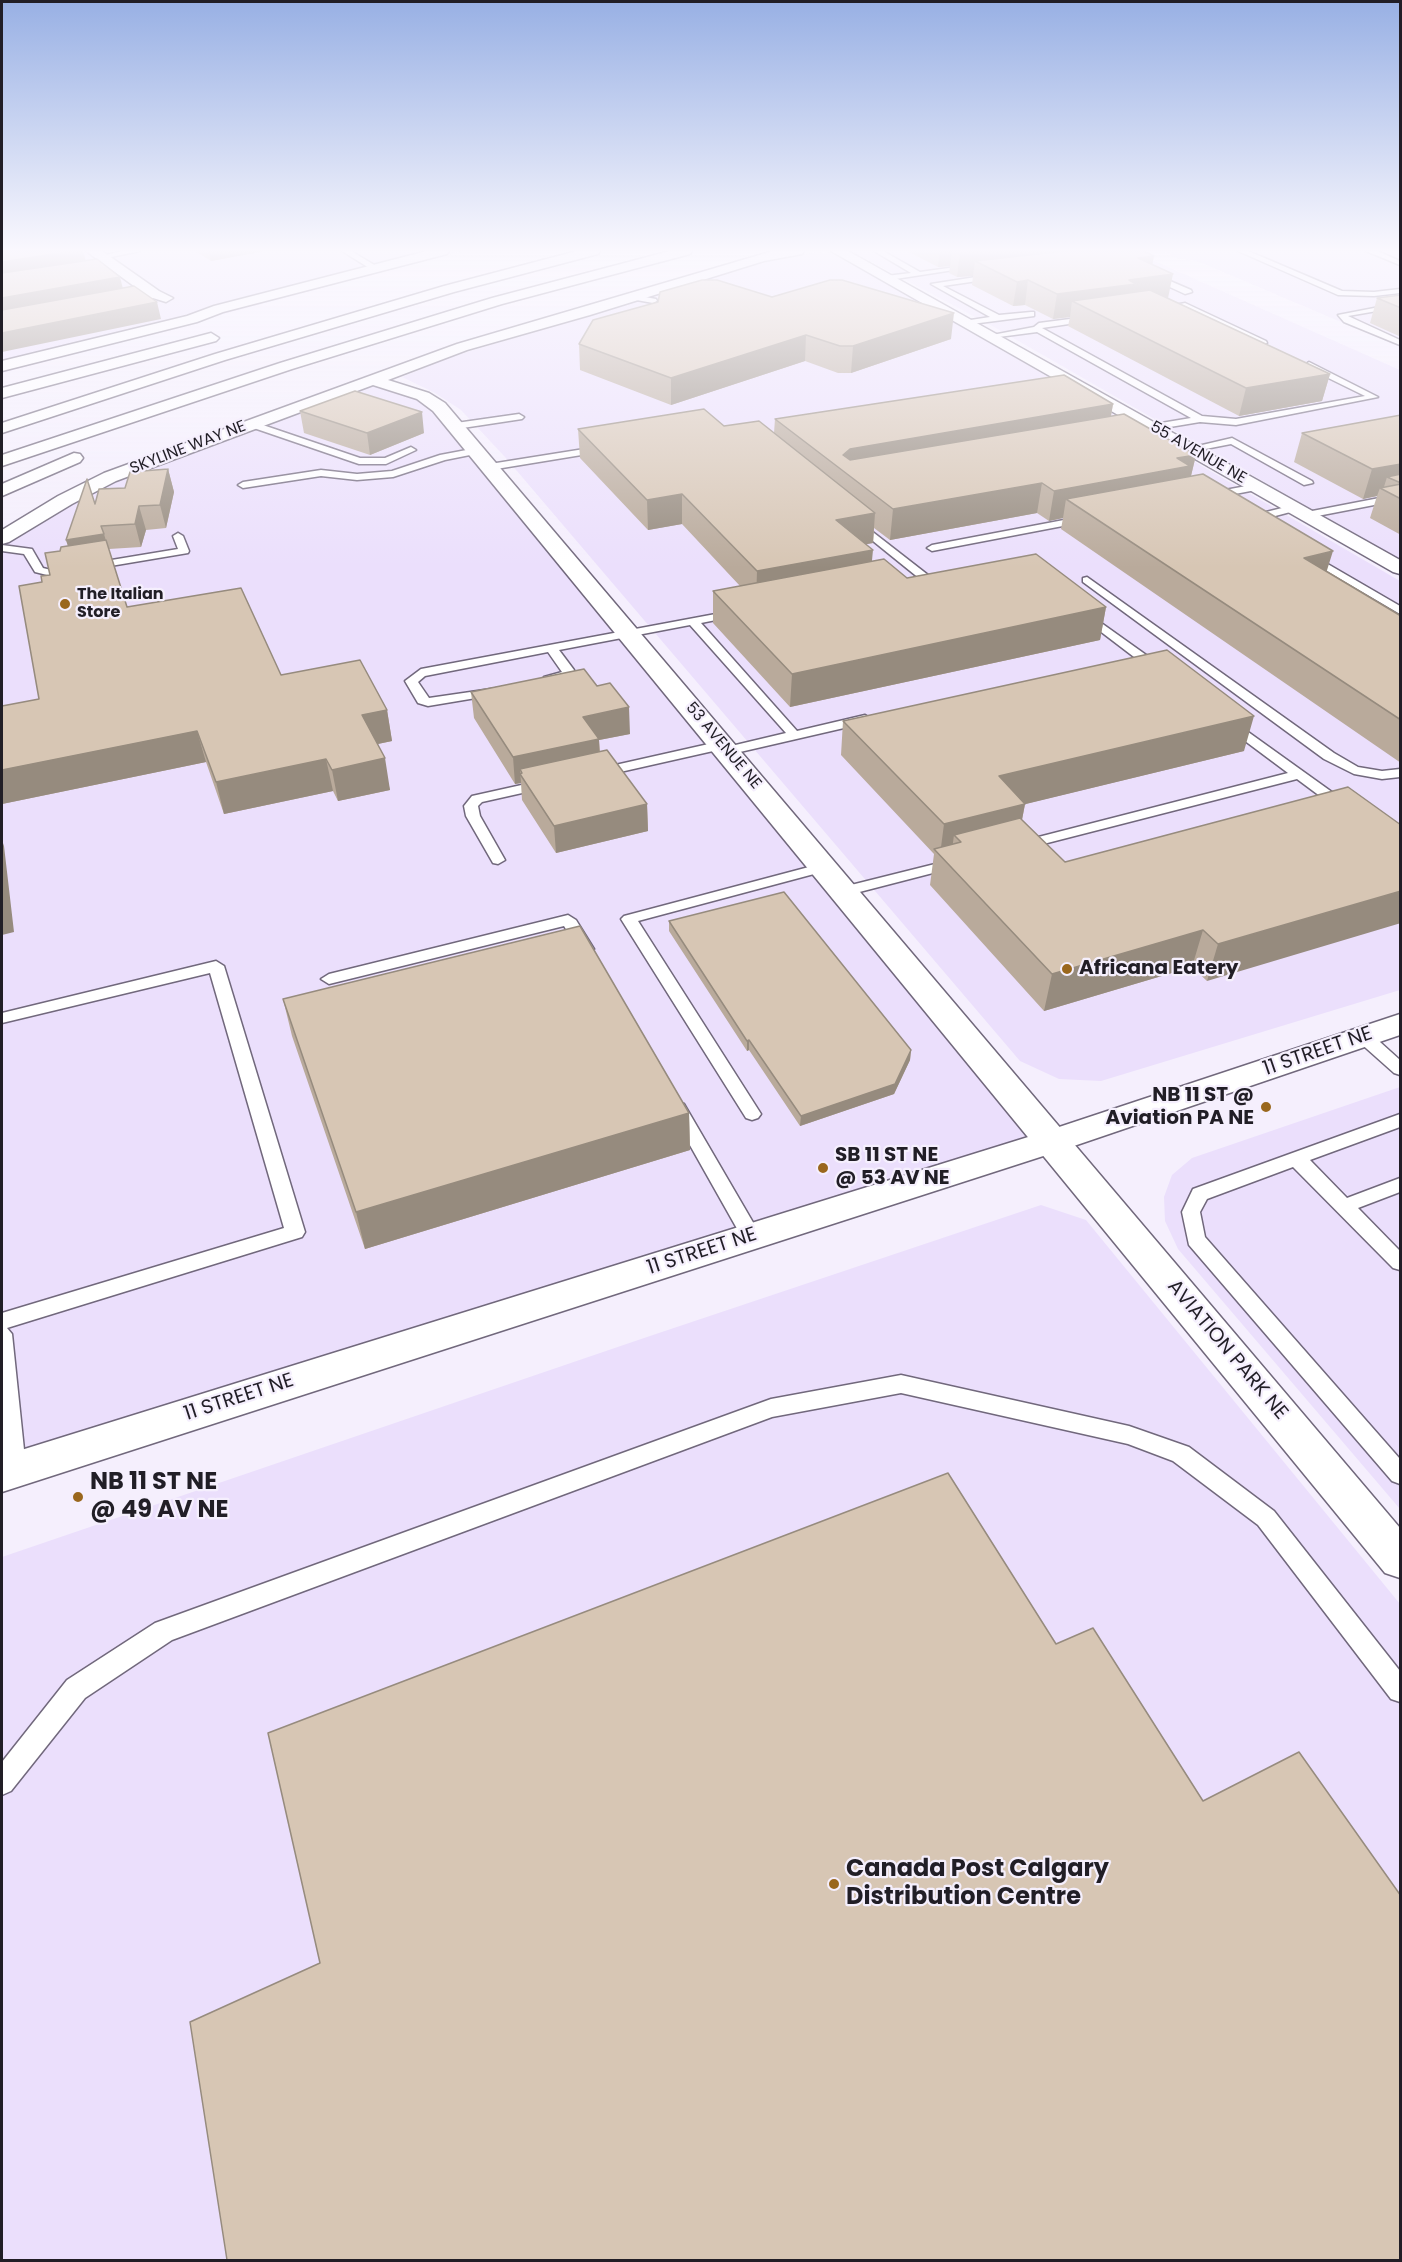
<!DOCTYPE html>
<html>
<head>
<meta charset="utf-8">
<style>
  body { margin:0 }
  #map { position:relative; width:1402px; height:2262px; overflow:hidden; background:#f5effd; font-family:Poppins,sans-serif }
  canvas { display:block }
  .frame { position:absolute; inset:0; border:3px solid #211e26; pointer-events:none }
</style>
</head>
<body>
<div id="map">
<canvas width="1402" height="2262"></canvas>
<div class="frame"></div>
</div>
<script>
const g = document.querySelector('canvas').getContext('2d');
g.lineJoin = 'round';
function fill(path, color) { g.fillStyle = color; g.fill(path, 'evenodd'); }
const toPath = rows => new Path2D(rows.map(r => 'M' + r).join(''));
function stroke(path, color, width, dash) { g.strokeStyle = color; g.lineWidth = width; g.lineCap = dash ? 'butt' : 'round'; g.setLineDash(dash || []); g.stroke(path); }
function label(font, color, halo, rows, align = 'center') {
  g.font = font + ' Poppins,sans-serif'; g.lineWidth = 4.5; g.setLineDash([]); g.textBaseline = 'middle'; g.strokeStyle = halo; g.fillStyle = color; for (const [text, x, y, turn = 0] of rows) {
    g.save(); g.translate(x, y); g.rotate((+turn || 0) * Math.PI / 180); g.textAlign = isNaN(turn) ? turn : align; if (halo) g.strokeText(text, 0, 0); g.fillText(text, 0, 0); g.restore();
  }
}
const built = toPath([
  [2,251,462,251,2,373],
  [851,251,1132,251,1400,370,1400,560,994,327],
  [1163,251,1400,251,1400,347,1197,261,1177,258],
  [818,252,835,253,1400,581,1400,990,1101,1081,1059,1079,1020,1061,505,457,461,410,435,393,402,377,447,358,773,260],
  [373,380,423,396,1053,1141,393,1350,2,1477,2,538,65,500],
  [1400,1087,1400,1509,1178,1249,1165,1221,1164,1197,1172,1175,1192,1158],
  [1041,1205,1086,1220,1400,1604,1400,2260,2,2260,2,1557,647,1337]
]);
const service = toPath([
  [123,251,140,251,101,259,97,257,123,251],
  [342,251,351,251,381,269,374,271,342,251],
  [874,251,883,251,920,272,956,267,960,269,889,280,885,278,886,276,911,273,874,251],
  [1238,251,1248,251,1342,291,1374,292,1400,289,1400,293,1374,296,1338,295,1238,251],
  [1366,251,1377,251,1400,261,1400,265,1366,251],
  [1149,272,1191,290,1192,292,1185,294,1146,276,1149,272],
  [995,274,999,276,998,278,943,286,999,315,1031,312,1034,312,1034,316,964,325,964,321,990,317,931,284,995,274],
  [634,295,656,299,657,301,653,303,631,299,630,297,634,295],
  [1185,303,1266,341,1267,343,1260,345,1184,308,1158,311,1154,309,1185,303],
  [1400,303,1400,307,1348,316,1400,340,1400,345,1344,322,1338,315,1400,303],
  [1093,316,1097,318,1096,320,1042,328,1202,416,1236,419,1365,396,1306,367,1305,365,1309,362,1378,397,1236,425,1200,422,1152,430,1149,429,1149,425,1191,418,1037,332,991,338,987,336,1034,327,1039,323,1093,316],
  [519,414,524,417,522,419,456,429,451,426,456,423,519,414],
  [248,422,254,422,360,458,385,458,411,447,416,450,386,464,359,464,248,426,248,422],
  [1232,438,1312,481,1313,483,1304,485,1231,444,1190,452,1185,449,1232,438],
  [603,446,606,447,606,451,490,470,485,467,490,464,603,446],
  [477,448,482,451,480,453,445,460,393,477,357,480,321,476,243,488,238,485,243,482,321,470,357,474,392,471,440,455,477,448],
  [1257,484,1262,487,1261,489,1209,499,1204,496,1209,493,1257,484],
  [1400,494,1400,500,1307,518,1302,515,1307,512,1400,494],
  [1294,505,1299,508,1298,510,1260,520,1259,526,1250,524,1250,516,1294,505],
  [1085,516,1089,517,1089,521,932,551,927,548,932,545,1085,516],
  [856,519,928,575,928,579,920,579,852,524,852,520,856,519],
  [178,533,183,536,189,551,188,553,51,576,35,572,24,554,2,551,2,545,32,549,43,568,51,570,178,549,173,536,178,533],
  [1307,552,1400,606,1400,614,1303,557,1302,555,1307,552],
  [1087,577,1334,753,1358,767,1382,771,1400,769,1400,777,1382,779,1354,774,1324,759,1083,582,1083,578,1087,577],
  [737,610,741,611,741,615,701,623,797,731,865,715,871,719,870,722,727,755,722,754,722,749,598,777,593,776,591,773,593,770,722,741,727,742,727,747,786,733,690,625,559,650,574,670,572,677,561,682,548,684,542,680,544,677,562,672,548,652,425,676,418,682,429,698,498,688,500,691,494,695,428,706,418,703,405,681,421,669,737,610],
  [1083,610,1163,667,1165,670,1163,673,1155,673,1079,615,1079,611,1083,610],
  [1230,719,1350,805,1352,808,1350,811,1340,811,1297,779,1020,850,1013,846,1015,843,1288,773,1225,726,1224,723,1225,720,1230,719],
  [544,780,549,781,551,784,549,787,482,802,478,806,480,816,505,860,498,864,493,863,466,816,464,806,472,796,544,780],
  [955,859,962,863,960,866,844,896,836,891,839,888,955,859],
  [824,863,831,867,829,870,638,921,761,1114,758,1118,752,1120,746,1118,621,919,624,916,824,863],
  [568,915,576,920,594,949,592,952,580,952,564,926,329,984,321,979,329,974,568,915],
  [216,961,224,966,305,1232,302,1237,7,1328,12,1334,26,1469,23,1476,15,1479,7,1476,4,1469,2,1442,2,1313,284,1228,210,973,2,1023,2,1013,216,961],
  [1364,1031,1370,1033,1400,1060,1400,1075,1394,1073,1358,1041,1356,1037,1358,1033,1364,1031],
  [678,1102,684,1104,758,1231,761,1236,758,1241,751,1243,744,1241,669,1108,672,1104,678,1102],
  [1400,1114,1400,1127,1310,1160,1347,1198,1400,1178,1400,1192,1358,1208,1400,1251,1400,1270,1393,1268,1293,1167,1207,1199,1200,1212,1205,1237,1400,1459,1400,1484,1392,1481,1189,1245,1182,1212,1193,1189,1400,1114],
  [901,1375,1129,1426,1189,1447,1274,1511,1400,1671,1400,1702,1391,1699,1258,1525,1173,1461,1128,1444,901,1393,772,1417,172,1640,85,1698,11,1791,2,1795,2,1762,67,1680,155,1623,771,1399,901,1375]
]);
const minor = toPath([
  [86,251,102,251,159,291,173,298,166,302,153,298,103,308,98,307,96,304,98,301,142,292,86,251],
  [427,251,449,251,447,254,223,312,197,322,2,371,2,361,187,316,214,306,427,251],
  [773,251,804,251,802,254,764,261,590,315,467,350,388,380,429,393,445,403,1400,1528,1400,1578,1385,1573,433,411,417,399,373,385,116,481,72,504,9,542,2,544,2,530,58,496,104,473,457,344,773,251],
  [831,251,848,251,1400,560,1400,574,1393,572,831,251]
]);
const tertiary = toPath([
  [1400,1014,1400,1035,1065,1149,2,1492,2,1456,1041,1133,1400,1014]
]);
const motorway = toPath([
  [577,251,600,251,598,254,454,292,225,360,2,433,2,423,215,354,444,286,577,251],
  [670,251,692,251,690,254,502,304,292,369,2,466,2,455,280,363,492,298,670,251],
  [211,333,219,338,216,341,2,398,2,388,211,333],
  [74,453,80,454,83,458,80,462,2,496,2,484,74,453]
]);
const wall = toPath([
  [195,251,265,251,211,261],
  [907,251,1143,251,1153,265,1168,298,1330,374,1322,401,1239,416,1068,326,1070,317,1053,319,1025,305,1013,306,972,285,973,276,957,277,949,273,950,266,938,267],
  [1401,295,1401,337,1370,323,1377,298],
  [772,297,951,339,851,373,838,373,805,361,671,405,580,370,579,344],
  [1113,404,1111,416,1196,455,1191,476,1327,571,1401,616,1401,763,1061,529,1063,518,1049,521,1037,513,890,540,874,528,873,543,866,544,872,561,907,578,1106,607,1100,640,790,707,713,623,713,591,740,586,682,524,648,530,580,458,578,429,724,426,774,433,775,419],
  [300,411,424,433,370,455,304,433],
  [1401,415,1401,535,1370,518,1377,496,1363,499,1294,462,1302,433],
  [168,469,174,492,166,528,146,530,141,547,109,549,127,607,281,675,387,710,392,741,378,744,390,790,338,801,333,791,224,814,206,762,2,804,2,706,39,699,42,582,50,575,60,551,68,546,66,540,95,504,125,488],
  [471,692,630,734,599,740,600,751,647,804,648,831,556,853,522,800,521,783,515,784,474,718],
  [843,721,1244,751,1025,804,1022,820,1065,862,1348,787,1207,981,1192,967,1044,1011,930,885,934,854,841,755],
  [669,921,911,1050,910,1060,894,1094,800,1126,749,1050,747,1051,669,931],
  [283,999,689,1113,690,1150,365,1249,292,1036]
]);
const shadedWall = toPath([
  [73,251,83,251,87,265,2,280,2,262],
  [209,251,265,251,211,261],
  [940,251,952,251,950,266,938,267],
  [970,251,1114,251,975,261,973,276,957,277,960,252],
  [1154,256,1150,277,1173,274,1168,298,1072,301,1070,317,1053,319,1057,294,1138,258],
  [120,277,124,293,2,317,2,298],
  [1028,280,1025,305,1013,306,1017,282],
  [157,302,161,319,2,352,2,333],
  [954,313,951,339,851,373,853,346],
  [806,335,805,361,671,405,671,378],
  [1330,374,1322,401,1239,416,1246,388],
  [1113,404,1108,432,852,478,843,455,850,449],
  [422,412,424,433,370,455,367,433],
  [1196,455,1189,484,1066,499,1063,518,1049,521,1054,491,1177,458],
  [1401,464,1401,483,1387,477,1383,490,1380,488,1377,496,1363,499,1372,469],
  [168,469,174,492,166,528,160,505],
  [1042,483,1037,513,890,540,893,509],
  [682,494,682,524,648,530,647,500],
  [139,506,146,530,141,547,135,524],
  [875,513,873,543,834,550,836,520],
  [104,534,111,558,74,564,66,540],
  [873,550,870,581,756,603,757,571],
  [1333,551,1323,583,1304,558],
  [1106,607,1100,640,790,707,792,674],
  [629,707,630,734,599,740,600,765,522,773,520,769,521,783,515,784,513,757,583,717],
  [387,710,392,741,368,746,362,715],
  [1254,716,1244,751,993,812,999,776],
  [197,731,206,762,2,804,2,770],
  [385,758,390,790,338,801,332,770],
  [326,759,333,791,224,814,216,782],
  [647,804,648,831,556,853,554,826],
  [1025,804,1018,840,961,842,954,835,951,857,940,855,944,824],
  [2,840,4,846,14,932,2,935],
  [1401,891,1401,923,1207,981,1218,944],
  [1203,930,1192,967,1044,1011,1052,974],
  [749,1040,749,1050,747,1051,747,1041],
  [911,1050,910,1060,894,1094,800,1126,801,1116],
  [689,1113,690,1150,365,1249,356,1212]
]);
const building = toPath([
  [2,251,73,251,2,262,2,251],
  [1065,251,1143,251,1154,256,1138,258,1173,274,1129,280,1136,284,1057,294,1028,280,1017,282,975,261,1065,251],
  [97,259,120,277,2,298,2,273,97,259],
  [702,280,717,280,772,297,830,280,842,280,954,313,853,346,840,346,806,335,671,378,579,344,593,320,658,302,660,292,702,280],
  [134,286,157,302,2,333,2,310,134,286],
  [1150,290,1330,374,1246,388,1072,301,1150,290],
  [1401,295,1401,308,1377,298,1401,295],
  [1064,375,1113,404,850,449,843,455,850,460,1124,414,1196,455,1177,458,1190,466,1054,491,1042,483,893,509,775,419,1064,375],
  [355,391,422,412,367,433,300,411,355,391],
  [704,409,724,426,759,421,875,513,836,520,873,550,757,571,682,494,647,500,578,429,704,409],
  [1401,415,1401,464,1372,469,1302,433,1401,415],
  [168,469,160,505,139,506,135,524,101,526,104,534,66,540,87,479,95,504,99,489,125,488,130,472,168,469],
  [1203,474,1333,551,1304,558,1401,616,1401,720,1066,499,1203,474],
  [1401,474,1401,483,1387,477,1401,474],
  [1401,484,1401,499,1380,488,1401,484],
  [106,540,127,607,241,588,281,675,360,660,387,710,362,715,385,758,332,770,326,759,216,782,197,731,2,770,2,706,39,699,19,586,42,582,41,576,50,575,45,553,60,551,61,547,106,540],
  [1036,554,1106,607,792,674,713,591,884,559,907,578,1036,554],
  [1167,650,1254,716,999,776,1025,804,944,824,843,721,1167,650],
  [584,669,597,686,610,683,629,707,583,717,599,739,513,757,471,692,584,669],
  [607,750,647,804,554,826,520,774,522,773,520,769,607,750],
  [1348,787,1401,825,1401,891,1218,944,1203,930,1052,974,934,849,961,842,954,835,1020,818,1065,862,1348,787],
  [784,892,911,1050,895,1084,801,1116,749,1040,747,1041,669,921,784,892],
  [580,926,689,1113,356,1212,283,999,580,926],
  [948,1473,1056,1644,1093,1628,1203,1801,1299,1752,1401,1896,1401,2260,227,2260,190,2022,320,1963,268,1733,948,1473]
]);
const markers = [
  [65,604,6,"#9a671d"],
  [1067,969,6,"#9a671d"],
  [1266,1107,6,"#9a671d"],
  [823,1168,6,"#9a671d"],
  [78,1497,6,"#9a671d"],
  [834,1884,6,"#9a671d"]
];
const farStreetnames = [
  ["SKYLINE WAY NE",188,448,-21],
  ["55 AVENUE NE",1198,453,30],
  ["53 AVENUE NE",723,746,50]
];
const farPoinames = [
  ["The Italian",77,595],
  ["Store",77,613]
];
const poiNames = [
  ["Africana Eatery",1079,969],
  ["NB 11 ST @",1254,1096,"right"],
  ["Aviation PA NE",1254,1119,"right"],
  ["SB 11 ST NE",835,1156],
  ["@ 53 AV NE",835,1179]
];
const streetNames = [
  ["11 STREET NE",1318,1052,-19],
  ["11 STREET NE",702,1252,-18],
  ["AVIATION PARK NE",1227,1350,50],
  ["11 STREET NE",239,1398,-18]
];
const nearPoinames = [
  ["NB 11 ST NE",90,1483],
  ["@ 49 AV NE",90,1511],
  ["Canada Post Calgary",846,1870],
  ["Distribution Centre",846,1898]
];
fill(built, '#ebdffc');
stroke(service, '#71687c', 3);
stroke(minor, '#71687c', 3);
stroke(tertiary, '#71687c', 3);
stroke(motorway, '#71687c', 3);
fill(service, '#fff');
fill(minor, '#fff');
fill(tertiary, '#fff');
fill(motorway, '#fff');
fill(wall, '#b9aa9b');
fill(shadedWall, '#968b7e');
fill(building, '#d7c6b4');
stroke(building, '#968b7e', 1.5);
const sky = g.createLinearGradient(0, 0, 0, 568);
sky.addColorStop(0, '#98b0e4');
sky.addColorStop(0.44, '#faf8fe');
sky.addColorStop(1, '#faf8fe00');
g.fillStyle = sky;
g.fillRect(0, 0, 1402, 568);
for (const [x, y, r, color] of markers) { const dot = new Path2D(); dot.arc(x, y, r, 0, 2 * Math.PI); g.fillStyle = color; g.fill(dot); stroke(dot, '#f5effd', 2); }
label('16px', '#211e26', '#f5effd', farStreetnames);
label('bold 16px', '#211e26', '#f5effd', farPoinames, 'left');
label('bold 20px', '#211e26', '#f5effd', poiNames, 'left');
label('20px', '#211e26', '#f5effd', streetNames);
label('bold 24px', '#211e26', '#f5effd', nearPoinames, 'left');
</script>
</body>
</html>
